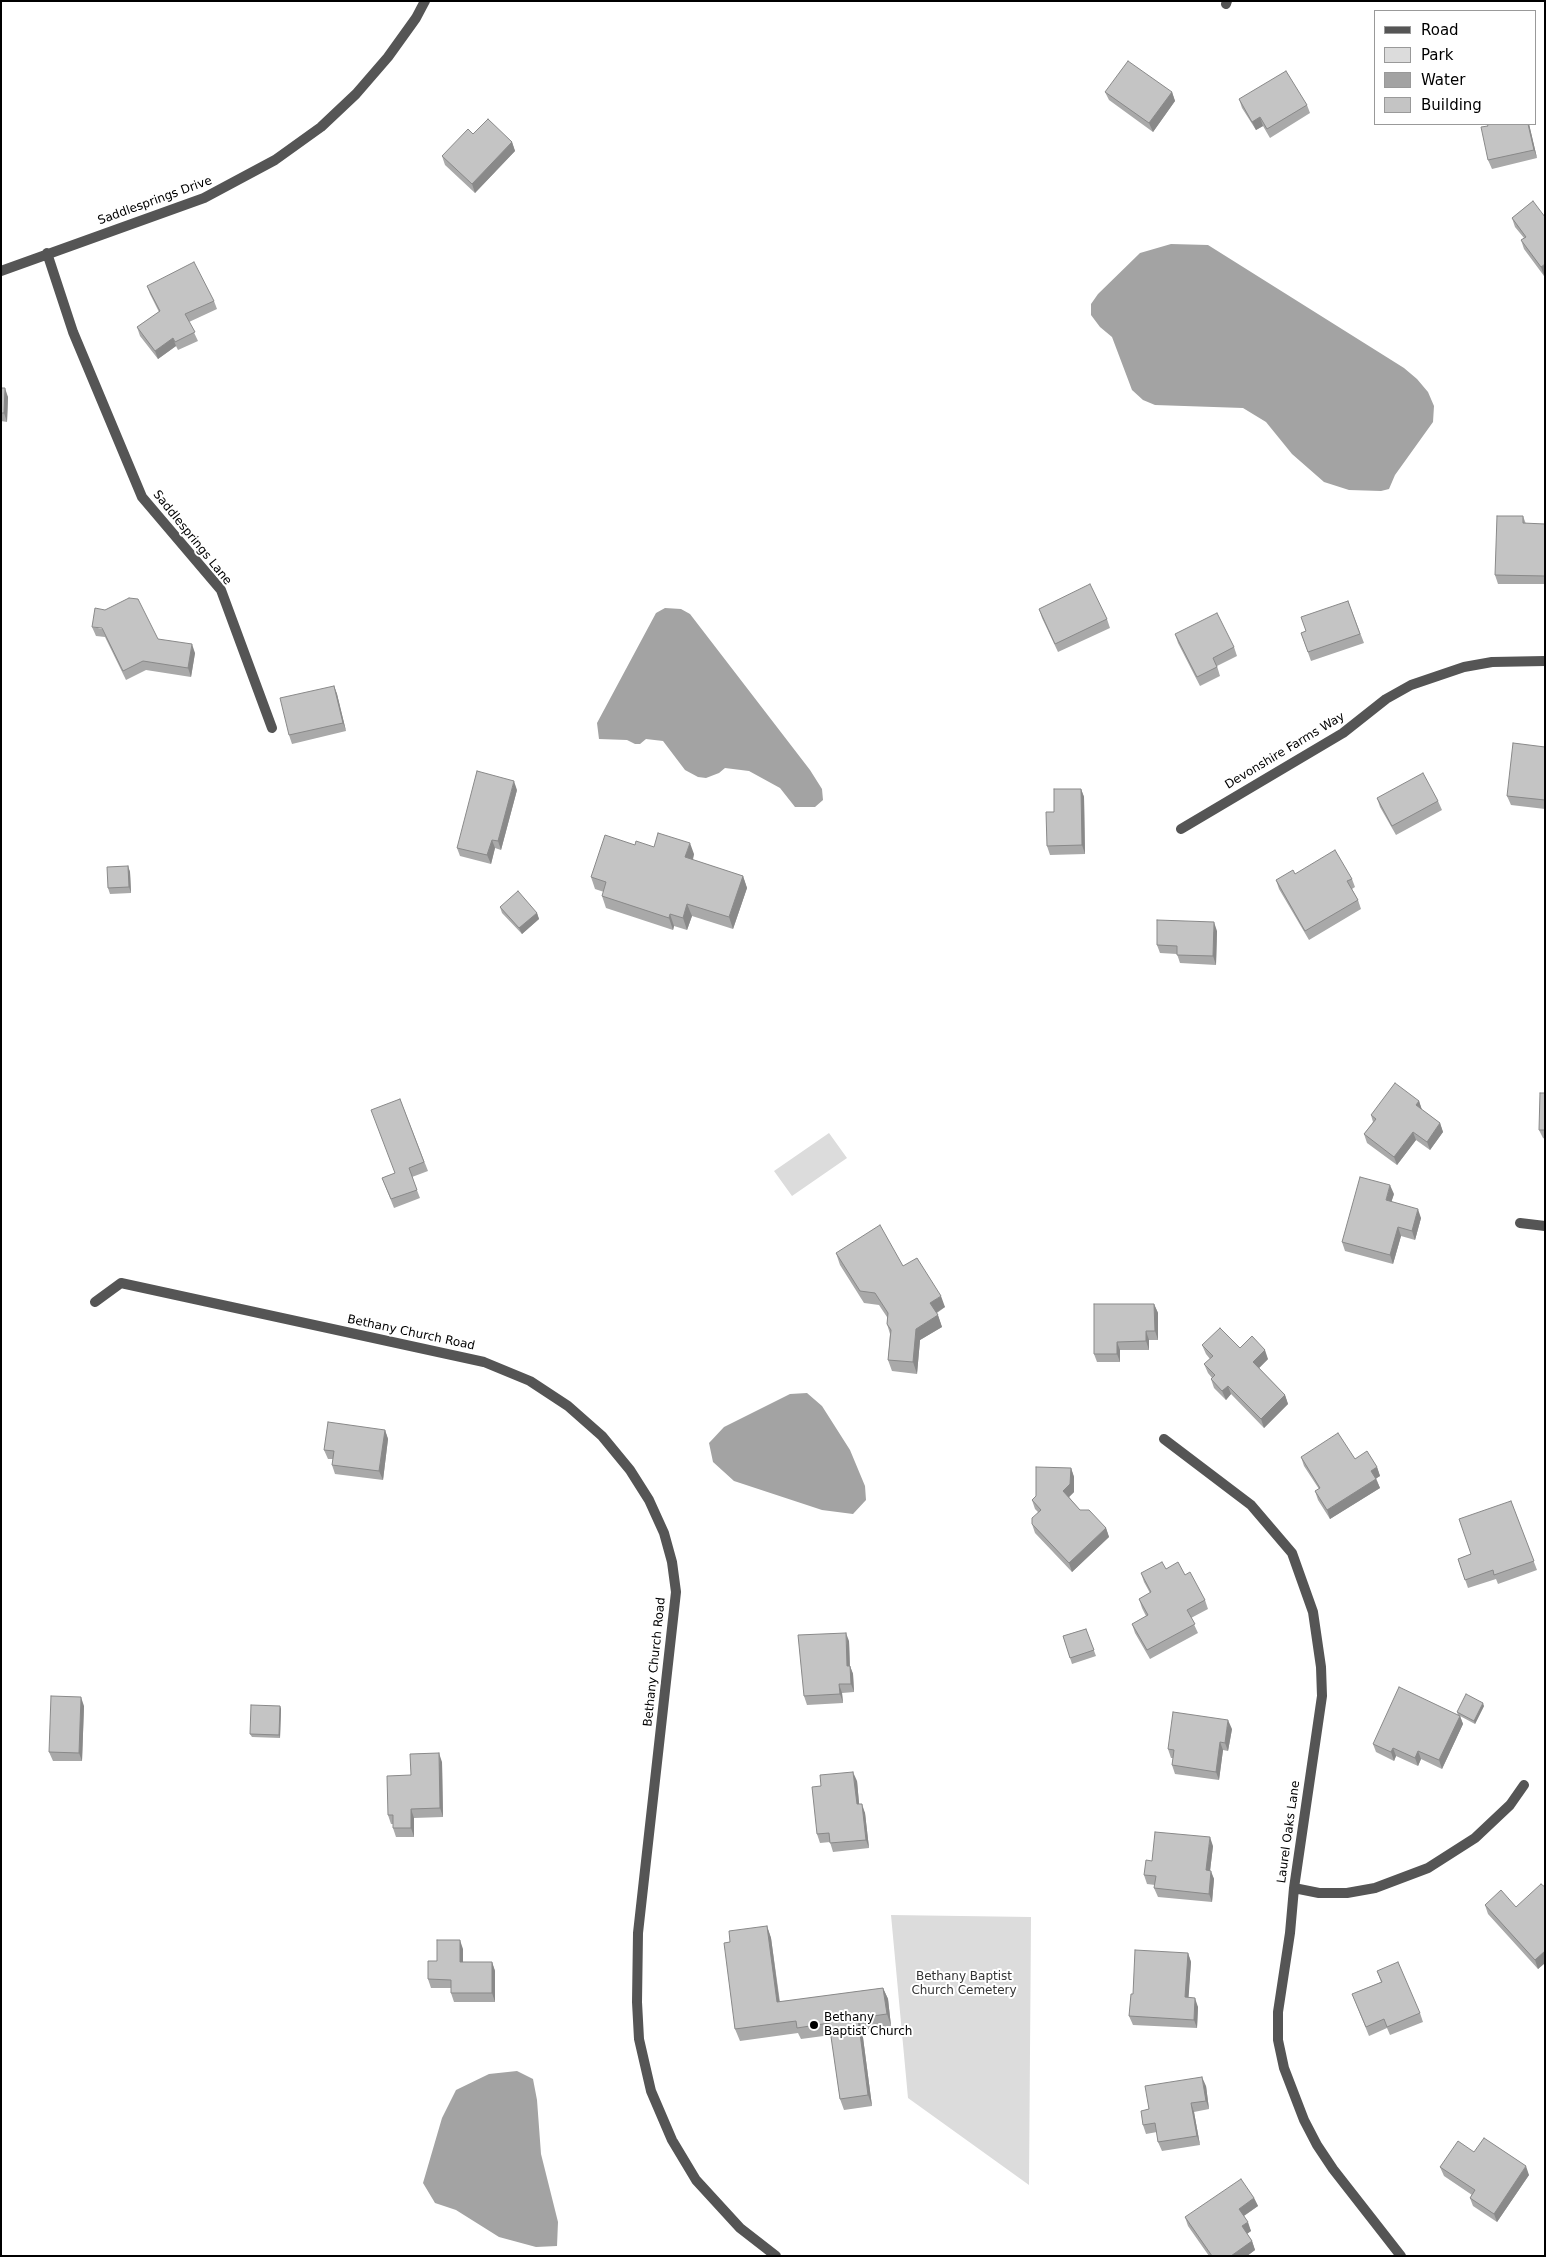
<!DOCTYPE html>
<html>
<head>
<meta charset="utf-8">
<style>
  body { margin:0 }
  #map { position:relative; width:1546px; height:2257px; overflow:hidden; background:#fff; font-family:"DejaVu Sans",sans-serif }
  canvas { display:block }
  .frame { position:absolute; inset:0; border:2px solid #000; pointer-events:none }
  .legend { position:absolute; left:1374px; top:10px; width:162px; height:115px; box-sizing:border-box; background:#fff; border:1px solid #999; margin:0; padding:6px 9px; list-style:none; font-size:15px; color:#000 }
  .legend li { display:flex; align-items:center; gap:10px; height:25px }
  .legend b { width:25px; border:1px solid #999 }
</style>
</head>
<body>
<div id="map">
<canvas width="1546" height="2257"></canvas>
<div class="frame"></div>
<ul class="legend">
<li><b style="height:6px;background:#555"></b>Road</li>
<li><b style="height:14px;background:#dcdcdc"></b>Park</li>
<li><b style="height:14px;background:#a3a3a3"></b>Water</li>
<li><b style="height:14px;background:#c4c4c4"></b>Building</li>
</ul>
</div>
<script>
const g = document.querySelector('canvas').getContext('2d');
g.lineJoin = 'round';
function fill(path, color) { g.fillStyle = color; g.fill(path, 'evenodd'); }
const toPath = rows => new Path2D(rows.map(r => 'M' + r).join(''));
function stroke(path, color, width, dash) { g.strokeStyle = color; g.lineWidth = width; g.lineCap = dash ? 'butt' : 'round'; g.setLineDash(dash || []); g.stroke(path); }
function label(font, color, halo, rows, align = 'center') {
  g.font = font + ' "DejaVu Sans",sans-serif'; g.lineWidth = 4; g.setLineDash([]); g.textBaseline = 'middle'; g.strokeStyle = halo; g.fillStyle = color; for (const [text, x, y, turn = 0] of rows) {
    g.save(); g.translate(x, y); g.rotate((+turn || 0) * Math.PI / 180); g.textAlign = isNaN(turn) ? turn : align; if (halo) g.strokeText(text, 0, 0); g.fillText(text, 0, 0); g.restore();
  }
}
const green = toPath([
  [829,1133,847,1158,792,1196,774,1171],
  [891,1915,1031,1917,1029,2185,908,2098]
]);
const water = toPath([
  [1171,244,1208,245,1404,368,1417,379,1428,392,1434,406,1433,422,1395,475,1389,489,1381,491,1349,490,1324,482,1292,454,1266,422,1243,408,1155,405,1143,400,1132,390,1112,337,1100,327,1091,315,1091,304,1098,294,1140,253],
  [665,608,681,609,690,614,810,770,822,789,823,800,815,807,795,807,780,788,749,771,725,768,719,773,706,778,698,777,685,770,663,741,646,739,640,744,635,744,627,740,599,739,597,723,656,613],
  [807,1393,822,1406,850,1450,865,1486,866,1500,853,1514,822,1510,734,1481,713,1462,709,1443,724,1427,790,1394],
  [517,2071,533,2079,537,2100,541,2154,558,2222,557,2246,536,2247,499,2237,456,2210,435,2203,423,2183,442,2118,456,2090,489,2074]
]);
const minor = toPath([
  [1226,4,1227,1],
  [47,253,73,332,142,497,221,590,272,728],
  [1,271,204,198,275,160,321,127,356,94,388,57,416,18,425,1],
  [1181,829,1343,733,1386,699,1411,685,1464,667,1492,662,1545,661],
  [1520,1223,1545,1226],
  [95,1302,121,1283,484,1362,530,1381,568,1406,602,1436,630,1470,649,1500,664,1533,672,1562,676,1592,638,1933,637,2002,639,2039,651,2091,672,2140,696,2180,740,2228,776,2256],
  [1164,1439,1251,1505,1292,1553,1313,1612,1321,1667,1322,1696,1294,1888,1290,1933,1278,2012,1278,2040,1284,2068,1304,2120,1317,2145,1333,2169,1401,2256],
  [1294,1888,1319,1893,1347,1893,1375,1888,1428,1868,1475,1838,1510,1805,1524,1785]
]);
const wall = toPath([
  [1105,92,1172,92,1175,101,1153,132,1109,100],
  [1239,99,1307,105,1310,113,1270,138,1263,126,1256,130,1242,108],
  [1529,124,1537,158,1492,169,1488,160,1488,126],
  [473,134,512,142,515,151,475,193,445,165,442,156],
  [1533,201,1544,276,1524,249,1521,240,1524,238,1515,227,1512,218],
  [147,286,214,301,217,309,189,322,198,341,178,350,176,346,158,359,140,336,137,327,159,312,150,294],
  [1,388,8,397,7,422,1,421],
  [1523,516,1526,524,1545,524,1545,584,1498,584,1495,575],
  [1348,601,1364,643,1311,661,1301,633,1306,631],
  [1039,609,1107,619,1110,628,1058,652,1042,618],
  [92,627,158,639,195,653,191,677,146,670,126,680,105,637,96,636],
  [1175,634,1234,647,1237,656,1217,666,1220,676,1200,686,1178,643],
  [334,686,337,694,346,731,292,744,289,735],
  [1545,747,1545,809,1511,805,1507,796],
  [1081,789,1084,797,1085,854,1050,855,1047,846,1054,812],
  [517,790,501,850,495,848,491,864,460,856,457,848],
  [1377,798,1438,801,1442,810,1396,835,1380,807],
  [635,845,694,854,693,860,743,876,747,888,733,929,692,916,687,930,674,926,673,930,606,908,602,896,604,892,595,889,591,877],
  [128,866,130,872,131,893,110,894,108,888],
  [1295,874,1352,879,1355,887,1352,889,1358,900,1361,909,1309,940,1279,889,1276,880],
  [500,907,537,913,539,919,522,934,502,913],
  [1217,931,1216,965,1180,963,1177,954,1160,953,1157,945],
  [1545,1093,1545,1139,1543,1138,1539,1130],
  [400,1099,428,1171,412,1177,420,1198,394,1208,382,1178,395,1173],
  [1419,1101,1422,1110,1440,1123,1443,1132,1430,1150,1416,1140,1397,1165,1367,1143,1364,1134,1373,1122,1371,1115],
  [1394,1194,1391,1202,1421,1218,1415,1240,1401,1236,1393,1264,1345,1251,1342,1242],
  [836,1253,903,1266,945,1307,937,1313,942,1327,920,1340,917,1374,892,1371,888,1360,890,1334,887,1324,887,1317,879,1305,864,1303,840,1265],
  [1154,1304,1158,1313,1158,1340,1149,1340,1149,1350,1120,1350,1120,1362,1097,1362,1094,1354],
  [1202,1345,1240,1348,1268,1359,1259,1368,1285,1395,1288,1404,1264,1428,1231,1394,1226,1400,1214,1388,1211,1379,1212,1378,1208,1373,1204,1364,1210,1359,1206,1354],
  [385,1430,388,1439,383,1480,335,1474,332,1465,333,1459,328,1459,324,1450],
  [1301,1457,1355,1459,1377,1467,1380,1476,1376,1478,1380,1488,1330,1519,1318,1500,1315,1491,1319,1489,1304,1466],
  [1071,1468,1074,1477,1074,1492,1069,1497,1080,1510,1106,1528,1109,1537,1072,1572,1035,1533,1032,1524,1038,1512,1035,1509,1032,1500],
  [1511,1501,1537,1570,1498,1584,1496,1579,1468,1588,1458,1559,1471,1554],
  [1166,1569,1185,1575,1205,1600,1208,1609,1191,1618,1198,1633,1150,1659,1135,1633,1132,1624,1146,1616,1142,1608,1139,1599,1150,1593,1144,1582,1141,1573],
  [1086,1629,1096,1656,1072,1664,1063,1636],
  [849,1641,850,1666,853,1674,854,1692,842,1693,843,1703,807,1705,804,1696],
  [84,1706,82,1761,53,1761,49,1752],
  [280,1706,281,1709,280,1738,252,1737,250,1734],
  [1484,1706,1475,1724,1460,1716,1463,1724,1442,1769,1421,1759,1418,1766,1396,1756,1394,1761,1376,1752,1373,1744,1458,1715,1457,1712],
  [1232,1729,1228,1751,1223,1750,1219,1780,1175,1774,1172,1765,1173,1758,1171,1758,1168,1749],
  [442,1762,443,1817,414,1818,414,1837,396,1837,393,1828,393,1824,391,1824,388,1815,411,1775],
  [857,1781,859,1804,865,1813,869,1848,833,1852,830,1842,820,1843,817,1834,821,1786],
  [1213,1846,1210,1871,1214,1879,1212,1902,1158,1897,1154,1888,1155,1885,1147,1884,1144,1875,1152,1861],
  [1545,1887,1545,1963,1538,1969,1488,1914,1485,1905,1516,1907],
  [767,1926,771,1938,780,2002,883,1988,888,1999,891,2026,862,2030,872,2106,844,2110,840,2099,831,2035,801,2039,798,2033,740,2041,735,2029,730,1942],
  [463,1949,463,1962,492,1962,495,1971,495,2002,454,2002,451,1993,451,1988,431,1988,428,1979,437,1961],
  [1188,1953,1191,1962,1188,1997,1198,2007,1197,2028,1133,2025,1129,2016,1133,1994],
  [1377,1971,1420,2013,1423,2022,1390,2035,1387,2028,1369,2036,1352,1994,1381,1982],
  [1206,2086,1209,2109,1194,2112,1200,2145,1162,2151,1158,2142,1157,2132,1146,2134,1143,2125,1149,2109],
  [1474,2152,1529,2175,1497,2222,1473,2206,1470,2198,1472,2195,1444,2176,1440,2167],
  [1254,2198,1258,2206,1244,2216,1251,2231,1247,2234,1252,2241,1255,2250,1247,2256,1209,2256,1188,2226,1185,2217]
]);
const shadedWall = toPath([
  [1172,92,1175,101,1153,132,1149,123],
  [1260,117,1263,126,1256,130,1252,122],
  [1528,124,1529,124,1537,158,1534,150],
  [512,142,515,151,475,193,472,184],
  [1545,264,1545,275,1544,276,1541,267],
  [173,338,176,346,158,359,155,351],
  [5,388,8,397,7,422,4,413],
  [192,644,195,653,191,677,188,668],
  [334,686,337,694,346,731,343,723],
  [514,781,517,790,501,850,498,841],
  [1081,789,1084,797,1085,854,1082,845],
  [492,840,495,848,491,864,487,855],
  [690,843,694,854,690,869,685,857],
  [128,866,130,872,131,893,129,887],
  [743,876,747,888,733,929,729,917],
  [687,904,692,916,687,930,683,918],
  [537,913,539,919,522,934,519,928],
  [670,914,674,926,673,930,669,918],
  [1214,922,1217,931,1216,965,1213,956],
  [1419,1101,1422,1110,1416,1105],
  [1440,1123,1443,1132,1430,1150,1427,1142],
  [1413,1132,1416,1140,1397,1165,1394,1157],
  [1390,1185,1394,1194,1389,1209,1386,1200],
  [1418,1209,1421,1218,1415,1240,1412,1231],
  [1398,1227,1401,1236,1393,1264,1390,1255],
  [941,1296,945,1307,934,1314,930,1303],
  [1154,1304,1158,1313,1158,1340,1155,1331],
  [938,1315,942,1327,920,1340,917,1374,913,1362,916,1329],
  [1146,1331,1149,1340,1149,1350,1146,1341],
  [1117,1342,1120,1350,1120,1362,1117,1354],
  [1265,1350,1268,1359,1256,1371,1253,1362],
  [1228,1386,1231,1394,1226,1400,1222,1391],
  [1285,1395,1288,1404,1264,1428,1261,1419],
  [385,1430,388,1439,383,1480,379,1471],
  [1377,1467,1380,1476,1374,1480,1371,1471],
  [1071,1468,1074,1477,1074,1492,1066,1500,1063,1491],
  [1376,1479,1380,1488,1330,1519,1327,1510],
  [1106,1528,1109,1537,1072,1572,1069,1563],
  [846,1633,849,1641,850,1674,847,1666],
  [850,1666,853,1674,854,1692,851,1684],
  [839,1684,842,1693,843,1703,840,1694],
  [81,1697,84,1706,82,1761,79,1753],
  [1483,1703,1484,1706,1475,1724,1474,1721],
  [280,1706,281,1709,280,1738,279,1735],
  [1460,1716,1463,1724,1442,1769,1439,1760],
  [1228,1720,1232,1729,1228,1751,1225,1743],
  [1220,1742,1223,1750,1219,1780,1216,1772],
  [1393,1748,1396,1756,1394,1761,1391,1752],
  [1418,1751,1421,1759,1418,1766,1415,1758],
  [439,1753,442,1762,443,1817,440,1808],
  [853,1772,857,1781,860,1813,857,1804],
  [862,1804,865,1813,869,1848,866,1840],
  [411,1809,414,1818,414,1837,411,1828],
  [1210,1837,1213,1846,1209,1879,1206,1870],
  [1211,1871,1214,1879,1212,1902,1209,1894],
  [767,1926,771,1938,781,2014,777,2002],
  [460,1940,463,1949,463,1971,460,1962],
  [1545,1951,1545,1963,1538,1969,1535,1960],
  [1188,1953,1191,1962,1188,2006,1185,1997],
  [492,1962,495,1971,495,2002,492,1993],
  [883,1988,888,1999,891,2026,887,2014],
  [1195,1998,1198,2007,1197,2028,1194,2020],
  [858,2018,862,2030,872,2106,868,2095],
  [1202,2077,1206,2086,1209,2109,1206,2101],
  [1191,2103,1194,2112,1200,2145,1197,2136],
  [1526,2166,1529,2175,1497,2222,1494,2214],
  [1254,2198,1258,2206,1242,2217,1239,2209],
  [1248,2222,1251,2231,1245,2235,1242,2226],
  [1252,2241,1255,2250,1247,2256,1231,2256]
]);
const building = toPath([
  [1128,61,1172,92,1149,123,1105,92,1128,61],
  [1286,71,1307,105,1267,129,1260,117,1252,122,1239,99,1286,71],
  [488,119,512,142,472,184,442,156,468,129,473,134,488,119],
  [1487,124,1528,124,1534,150,1488,160,1481,127,1488,126,1487,124],
  [1533,201,1545,217,1545,264,1541,267,1521,240,1526,237,1512,218,1533,201],
  [194,262,214,301,185,314,195,332,175,342,173,338,155,351,137,327,160,311,147,286,194,262],
  [1,388,5,388,4,413,1,413,1,388],
  [1497,516,1523,516,1523,523,1545,524,1545,576,1495,575,1497,516],
  [1090,584,1107,619,1055,644,1039,609,1090,584],
  [129,598,138,599,158,639,192,644,188,668,143,661,123,671,102,628,92,627,95,608,105,610,129,598],
  [1348,601,1360,634,1308,652,1301,633,1306,631,1301,617,1348,601],
  [1217,613,1234,647,1213,658,1217,667,1197,677,1175,634,1217,613],
  [334,686,343,723,289,735,280,698,334,686],
  [1513,743,1545,747,1545,800,1507,796,1513,743],
  [477,771,514,781,498,841,492,840,487,855,457,848,477,771],
  [1423,773,1438,801,1392,826,1377,798,1423,773],
  [1054,789,1081,789,1082,845,1047,846,1046,812,1054,812,1054,789],
  [658,833,690,843,685,857,743,876,729,917,687,904,683,918,670,914,669,918,602,896,606,882,591,877,605,835,635,845,636,841,654,847,658,833],
  [1335,850,1352,879,1347,881,1358,900,1305,931,1276,880,1293,870,1295,874,1335,850],
  [128,866,129,887,108,888,107,867,128,866],
  [518,891,537,913,519,928,500,907,518,891],
  [1157,920,1214,922,1213,956,1177,955,1177,946,1157,945,1157,920],
  [1395,1083,1419,1101,1416,1105,1440,1123,1427,1142,1413,1132,1394,1157,1364,1134,1376,1119,1371,1115,1395,1083],
  [1540,1093,1545,1093,1545,1130,1539,1130,1540,1093],
  [400,1099,424,1162,409,1168,417,1190,391,1199,382,1178,395,1173,371,1110,400,1099],
  [1360,1177,1390,1185,1386,1200,1418,1209,1412,1231,1398,1227,1390,1255,1342,1242,1360,1177],
  [880,1225,903,1266,917,1258,941,1296,930,1303,938,1315,916,1329,913,1362,888,1360,891,1330,887,1324,888,1313,875,1293,860,1291,836,1253,880,1225],
  [1094,1304,1154,1304,1155,1331,1146,1331,1146,1341,1117,1342,1117,1354,1094,1354,1094,1304],
  [1220,1328,1240,1348,1252,1336,1265,1350,1253,1362,1285,1395,1261,1419,1228,1386,1222,1391,1211,1379,1215,1375,1204,1364,1213,1356,1202,1345,1220,1328],
  [328,1422,385,1430,379,1471,332,1465,334,1451,324,1450,328,1422],
  [1338,1433,1355,1459,1367,1451,1377,1467,1371,1471,1376,1479,1327,1510,1315,1491,1320,1488,1301,1457,1338,1433],
  [1036,1467,1071,1468,1070,1484,1063,1491,1080,1510,1089,1510,1106,1528,1069,1563,1032,1524,1032,1518,1041,1510,1032,1500,1036,1496,1036,1467],
  [1511,1501,1534,1561,1494,1575,1493,1570,1465,1580,1458,1559,1471,1554,1459,1519,1511,1501],
  [1162,1562,1166,1569,1178,1562,1185,1575,1190,1572,1205,1600,1187,1610,1195,1624,1147,1650,1132,1624,1148,1615,1139,1599,1151,1592,1141,1573,1162,1562],
  [1086,1629,1094,1650,1070,1658,1063,1636,1086,1629],
  [846,1633,847,1666,850,1666,851,1684,839,1684,840,1694,804,1696,798,1635,846,1633],
  [1399,1687,1460,1716,1439,1760,1418,1751,1415,1758,1393,1748,1391,1752,1373,1744,1399,1687],
  [1466,1694,1483,1703,1474,1721,1457,1712,1466,1694],
  [51,1696,81,1697,79,1753,49,1752,51,1696],
  [251,1705,280,1706,279,1735,250,1734,251,1705],
  [1173,1712,1228,1720,1225,1743,1220,1742,1216,1772,1172,1765,1174,1750,1168,1749,1173,1712],
  [439,1753,440,1808,411,1809,411,1828,393,1828,393,1815,388,1815,387,1776,411,1775,410,1754,439,1753],
  [853,1772,857,1804,862,1804,866,1840,830,1843,829,1833,817,1834,812,1787,821,1786,820,1775,853,1772],
  [1155,1832,1210,1837,1206,1870,1211,1871,1209,1894,1154,1888,1156,1876,1144,1875,1146,1860,1152,1861,1155,1832],
  [1541,1884,1545,1887,1545,1951,1535,1960,1485,1905,1501,1890,1516,1907,1541,1884],
  [767,1926,777,2002,883,1988,887,2014,858,2018,868,2095,840,2099,829,2023,797,2028,796,2021,735,2029,724,1943,730,1942,729,1931,767,1926],
  [437,1940,460,1940,460,1962,492,1962,492,1993,451,1993,451,1980,428,1979,428,1961,437,1961,437,1940],
  [1135,1950,1188,1953,1185,1997,1195,1998,1194,2020,1129,2016,1131,1994,1133,1994,1135,1950],
  [1398,1962,1420,2013,1387,2027,1384,2019,1366,2027,1352,1994,1382,1982,1377,1971,1398,1962],
  [1202,2077,1206,2101,1191,2103,1197,2136,1158,2142,1155,2123,1143,2125,1141,2111,1149,2109,1145,2086,1202,2077],
  [1484,2138,1526,2166,1494,2214,1470,2198,1475,2190,1440,2167,1458,2141,1474,2152,1484,2138],
  [1241,2179,1254,2198,1239,2209,1248,2222,1242,2226,1252,2241,1231,2256,1212,2256,1185,2217,1241,2179]
]);
const markers = [
  [814,2025,5,"#000"]
];
const streetNames = [
  ["Saddlesprings Drive",155,201,-20],
  ["Saddlesprings Lane",192,538,51],
  ["Devonshire Farms Way",1285,751,-31],
  ["Bethany Church Road",411,1333,12],
  ["Bethany Church Road",655,1662,-84],
  ["Laurel Oaks Lane",1289,1832,-82]
];
const parkNames = [
  ["Bethany Baptist",964,1977],
  ["Church Cemetery",964,1991]
];
const poiNames = [
  ["Bethany",824,2018],
  ["Baptist Church",824,2032]
];
fill(green, '#dcdcdc');
fill(water, '#a3a3a3');
stroke(minor, '#555', 10);
fill(wall, '#a9a9a9');
fill(shadedWall, '#898989');
fill(building, '#c4c4c4');
stroke(building, '#898989', 1);
for (const [x, y, r, color] of markers) { const dot = new Path2D(); dot.arc(x, y, r, 0, 2 * Math.PI); g.fillStyle = color; g.fill(dot); stroke(dot, '#fff', 2); }
label('12px', '#000', '#fff', streetNames);
label('12px', '#333', '#fff', parkNames);
label('12px', '#000', '#fff', poiNames, 'left');
</script>
</body>
</html>
